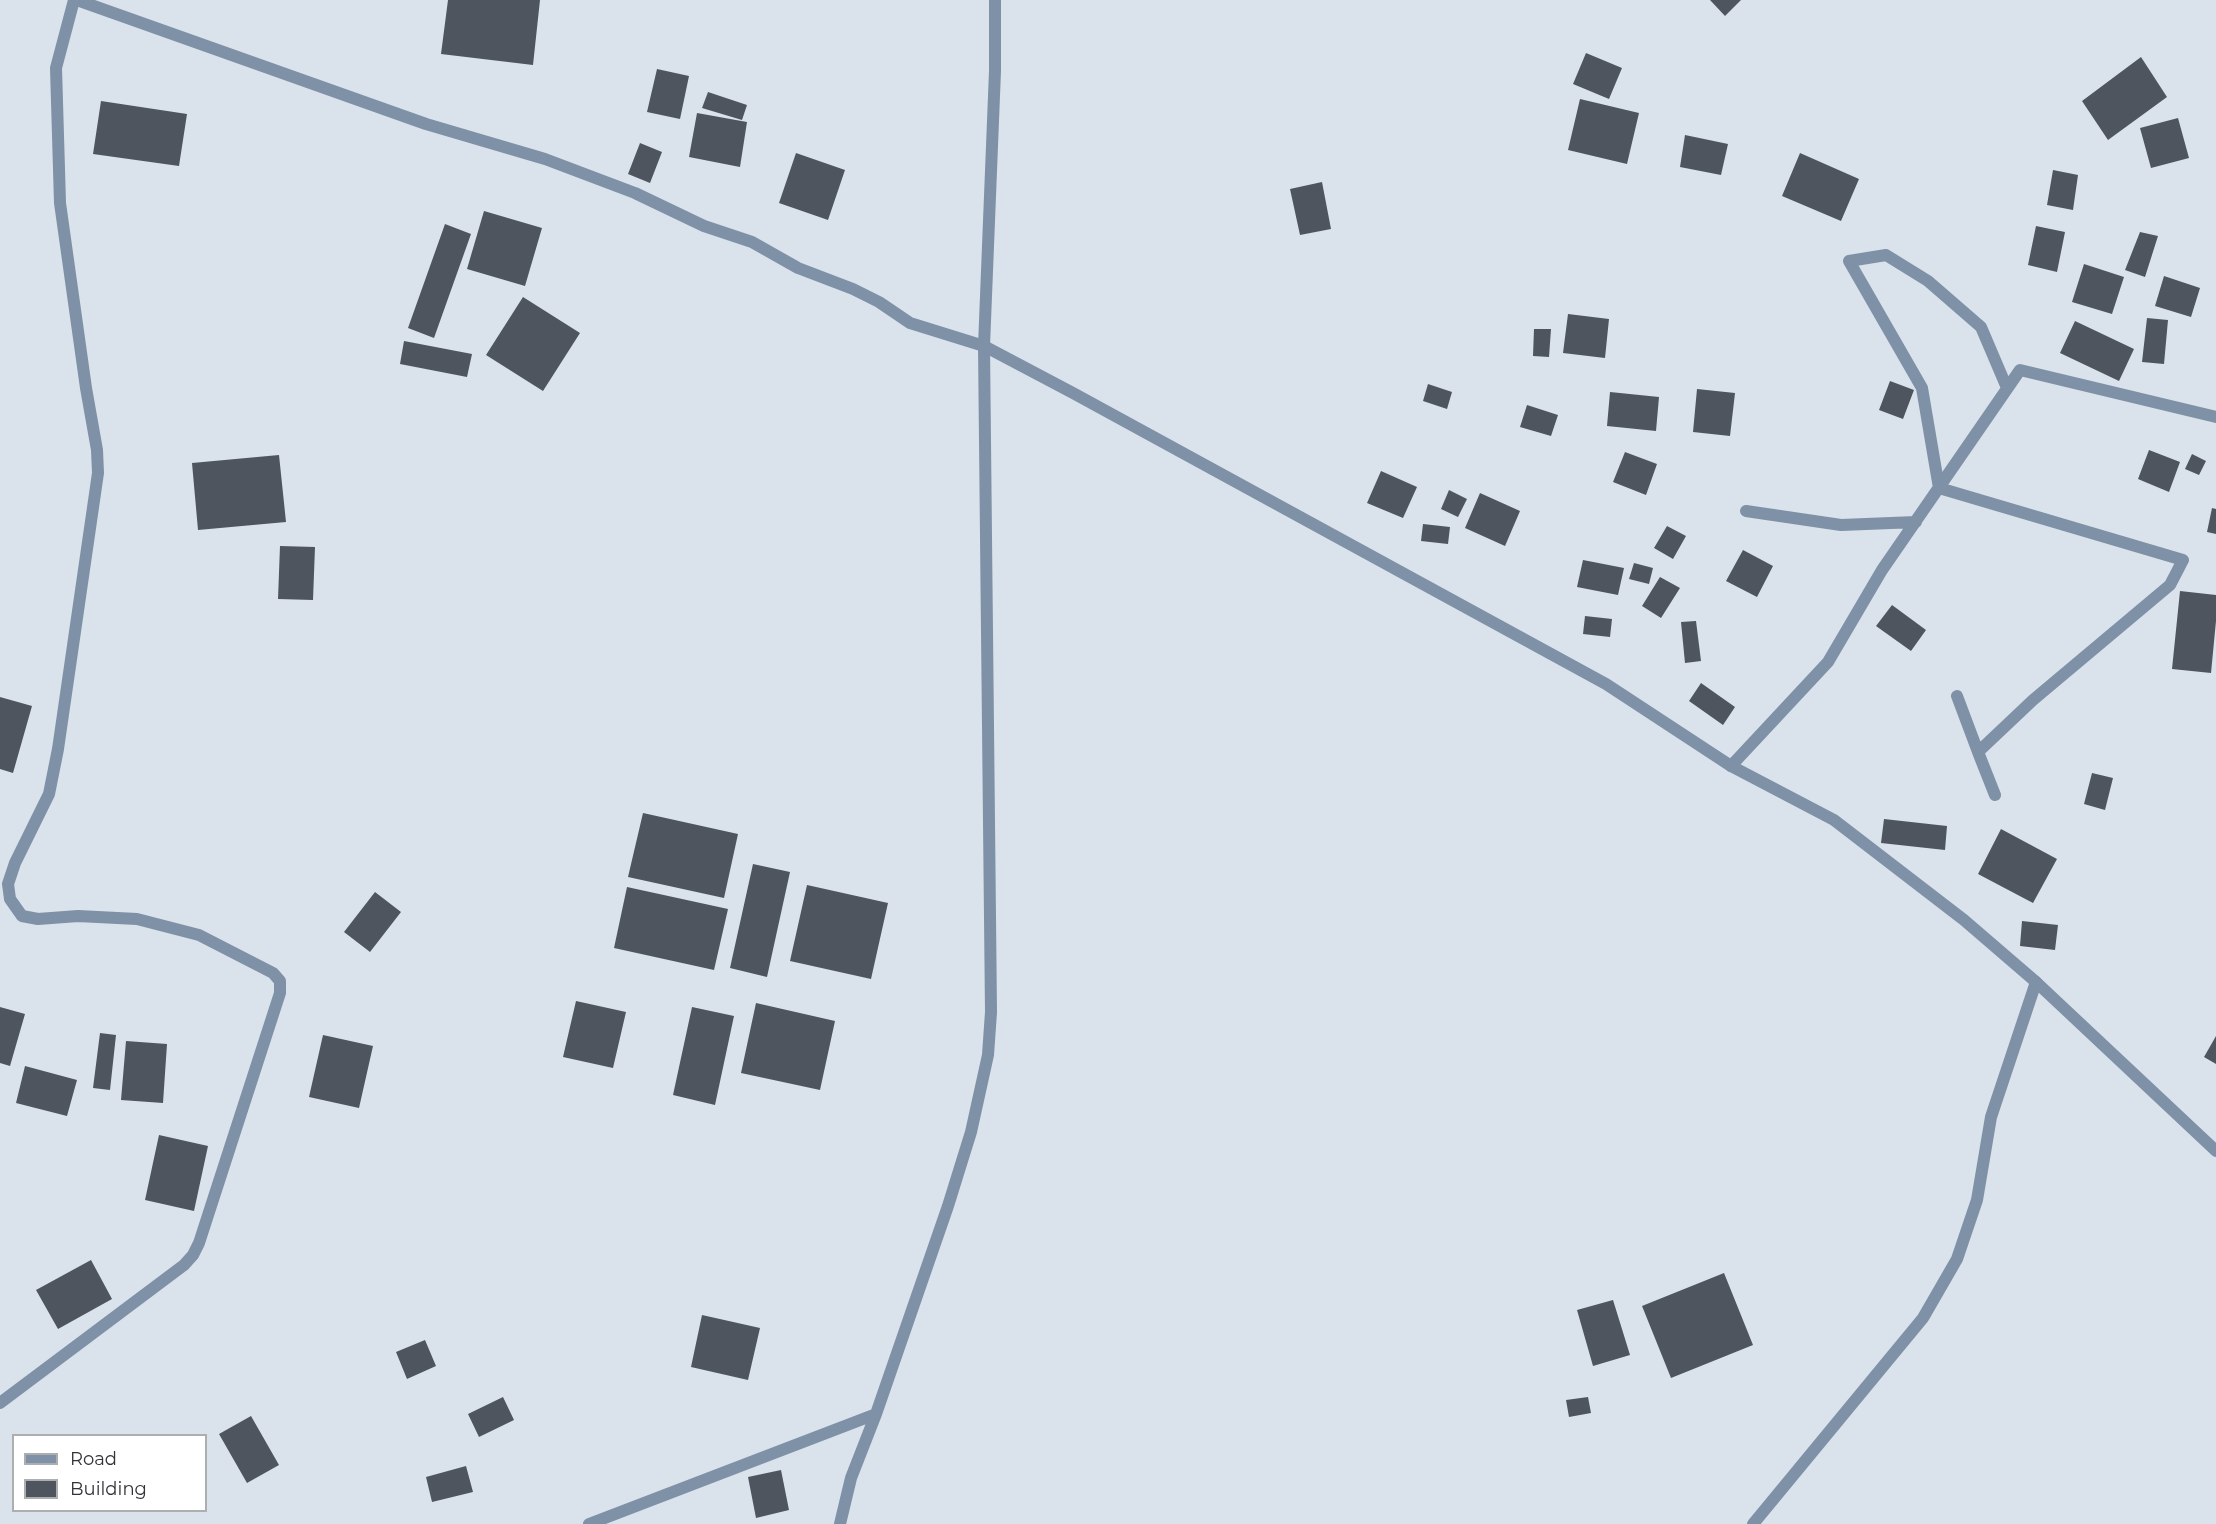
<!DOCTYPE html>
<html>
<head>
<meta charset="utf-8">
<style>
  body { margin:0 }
  #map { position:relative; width:2216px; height:1524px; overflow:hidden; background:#dae2ec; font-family:Montserrat,sans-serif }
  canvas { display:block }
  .legend { position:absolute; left:12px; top:1434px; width:195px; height:78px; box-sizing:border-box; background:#fff; border:2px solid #adaeaf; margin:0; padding:8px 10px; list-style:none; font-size:18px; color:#313438 }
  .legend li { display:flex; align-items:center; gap:12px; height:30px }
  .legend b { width:30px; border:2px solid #adaeaf }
</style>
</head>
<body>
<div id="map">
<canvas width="2216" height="1524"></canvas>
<ul class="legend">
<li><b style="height:8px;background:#7e91a7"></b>Road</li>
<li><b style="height:16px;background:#4e555e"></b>Building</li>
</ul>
</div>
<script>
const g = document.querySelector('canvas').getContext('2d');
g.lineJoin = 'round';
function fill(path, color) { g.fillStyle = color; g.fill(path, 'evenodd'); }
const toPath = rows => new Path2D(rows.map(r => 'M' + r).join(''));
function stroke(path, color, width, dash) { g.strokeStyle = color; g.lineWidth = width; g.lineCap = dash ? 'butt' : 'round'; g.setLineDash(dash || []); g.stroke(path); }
const building = toPath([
  [448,0,540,0,533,65,441,54],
  [1710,0,1741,0,1725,16],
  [1586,53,1622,68,1609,99,1573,84],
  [2141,57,2167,97,2108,140,2082,101],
  [657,69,689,76,680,119,647,112],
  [708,92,747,105,742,120,702,108],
  [1580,99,1639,113,1627,164,1568,150],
  [101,101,187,114,179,166,93,154],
  [697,113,747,122,740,167,689,157],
  [2178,118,2189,158,2151,168,2140,128],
  [1685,135,1728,144,1721,175,1680,167],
  [640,143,662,152,650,183,628,174],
  [796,153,845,170,828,220,779,203],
  [1800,153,1859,179,1841,221,1782,196],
  [2053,170,2078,175,2073,210,2047,205],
  [1322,182,1331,229,1300,235,1290,189],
  [484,211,542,228,525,286,467,269],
  [445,224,471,234,434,338,408,328],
  [2036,226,2065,232,2057,272,2028,265],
  [2140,232,2158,236,2145,277,2125,270],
  [2084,264,2124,277,2112,314,2072,302],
  [2164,276,2200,288,2191,317,2155,306],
  [523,297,580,333,543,391,486,355],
  [1568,314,1609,319,1605,358,1563,353],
  [2147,318,2168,320,2164,364,2142,362],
  [2075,321,2134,349,2119,381,2060,353],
  [1534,329,1551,329,1549,357,1533,356],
  [404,341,472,354,467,377,400,364],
  [1890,381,1914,390,1903,419,1879,410],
  [1428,384,1452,392,1447,409,1423,401],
  [1697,389,1735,393,1730,436,1693,432],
  [1610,392,1659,397,1656,431,1607,426],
  [1527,405,1558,415,1551,436,1520,427],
  [2149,450,2180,462,2169,492,2138,479],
  [1625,452,1657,464,1646,495,1613,482],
  [2192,454,2206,461,2199,475,2185,469],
  [279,455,286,522,198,530,192,463],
  [1381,471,1417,487,1403,518,1367,503],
  [1449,490,1467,499,1458,517,1441,509],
  [1480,493,1520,511,1505,546,1465,528],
  [2212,508,2216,509,2216,534,2207,532],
  [1423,524,1450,527,1448,544,1421,541],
  [1667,526,1686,536,1673,559,1654,548],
  [280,546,315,547,313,600,278,599],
  [1743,550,1773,566,1757,597,1726,581],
  [1583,560,1624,568,1618,595,1577,587],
  [1634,563,1653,568,1649,584,1629,579],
  [1660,577,1680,588,1661,618,1642,606],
  [2180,591,2216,595,2216,621,2211,673,2172,669],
  [1892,605,1926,630,1911,651,1876,626],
  [1585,616,1612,619,1610,637,1583,634],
  [1696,621,1701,661,1685,663,1681,622],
  [1701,683,1735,707,1723,725,1689,701],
  [0,697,32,706,13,773,0,769],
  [2092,773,2113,778,2105,810,2084,804],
  [643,813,738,834,724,898,628,877],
  [1884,819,1947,826,1945,850,1881,843],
  [2001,829,2057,859,2033,903,1978,874],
  [753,864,790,872,767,977,730,968],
  [807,885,888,903,871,979,790,961],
  [627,887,728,909,714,970,614,948],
  [375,892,401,912,370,952,344,932],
  [2022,921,2058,925,2055,950,2020,946],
  [576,1001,626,1012,613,1068,563,1057],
  [756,1003,835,1021,820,1090,741,1073],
  [0,1007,25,1014,10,1066,0,1063],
  [692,1007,734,1016,715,1105,673,1095],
  [100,1033,116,1035,110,1090,93,1088],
  [323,1035,373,1046,359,1108,309,1097],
  [2216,1036,2216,1064,2204,1057],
  [126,1041,167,1044,163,1103,121,1100],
  [25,1066,77,1080,67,1116,16,1103],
  [159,1135,208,1146,194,1211,145,1200],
  [91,1260,112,1299,58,1329,36,1290],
  [1724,1273,1753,1345,1671,1378,1642,1306],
  [1613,1300,1630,1355,1593,1366,1577,1310],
  [702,1315,760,1328,748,1380,691,1367],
  [425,1340,436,1366,407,1379,396,1352],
  [503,1397,514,1420,479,1437,468,1414],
  [1588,1397,1591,1413,1569,1417,1566,1400],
  [251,1416,279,1465,247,1483,219,1434],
  [466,1466,473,1492,432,1502,426,1477],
  [781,1470,789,1510,756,1518,748,1477]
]);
const minor = toPath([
  [1746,511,1841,525,1916,522],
  [1957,696,1978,752],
  [1731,766,1828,662,1882,570,2020,370,2216,417],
  [1995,795,1978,752,2033,700,2170,585,2183,560,1939,488,1922,388,1849,261,1886,255,1928,281,1981,327,2007,388],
  [0,1403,184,1265,193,1255,199,1243,280,993,280,981,273,973,199,935,137,919,78,916,38,919,22,916,10,899,8,884,15,863,49,794,58,749,98,473,97,450,86,388,60,203,56,68,74,0],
  [589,1524,876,1414,948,1206,971,1132,988,1055,991,1012,984,346,995,71,995,0],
  [840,1524,851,1478,876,1414],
  [1753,1524,1923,1318,1957,1259,1977,1200,1991,1117,2036,982]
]);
const tertiary = toPath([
  [77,0,426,124,545,159,635,193,704,226,752,242,798,268,853,289,879,302,910,323,984,346,1073,393,1606,684,1731,766,1834,820,1964,920,2036,982,2216,1151]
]);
fill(building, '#4e555e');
stroke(minor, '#7e91a7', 12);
stroke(tertiary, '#7e91a7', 12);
</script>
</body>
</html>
